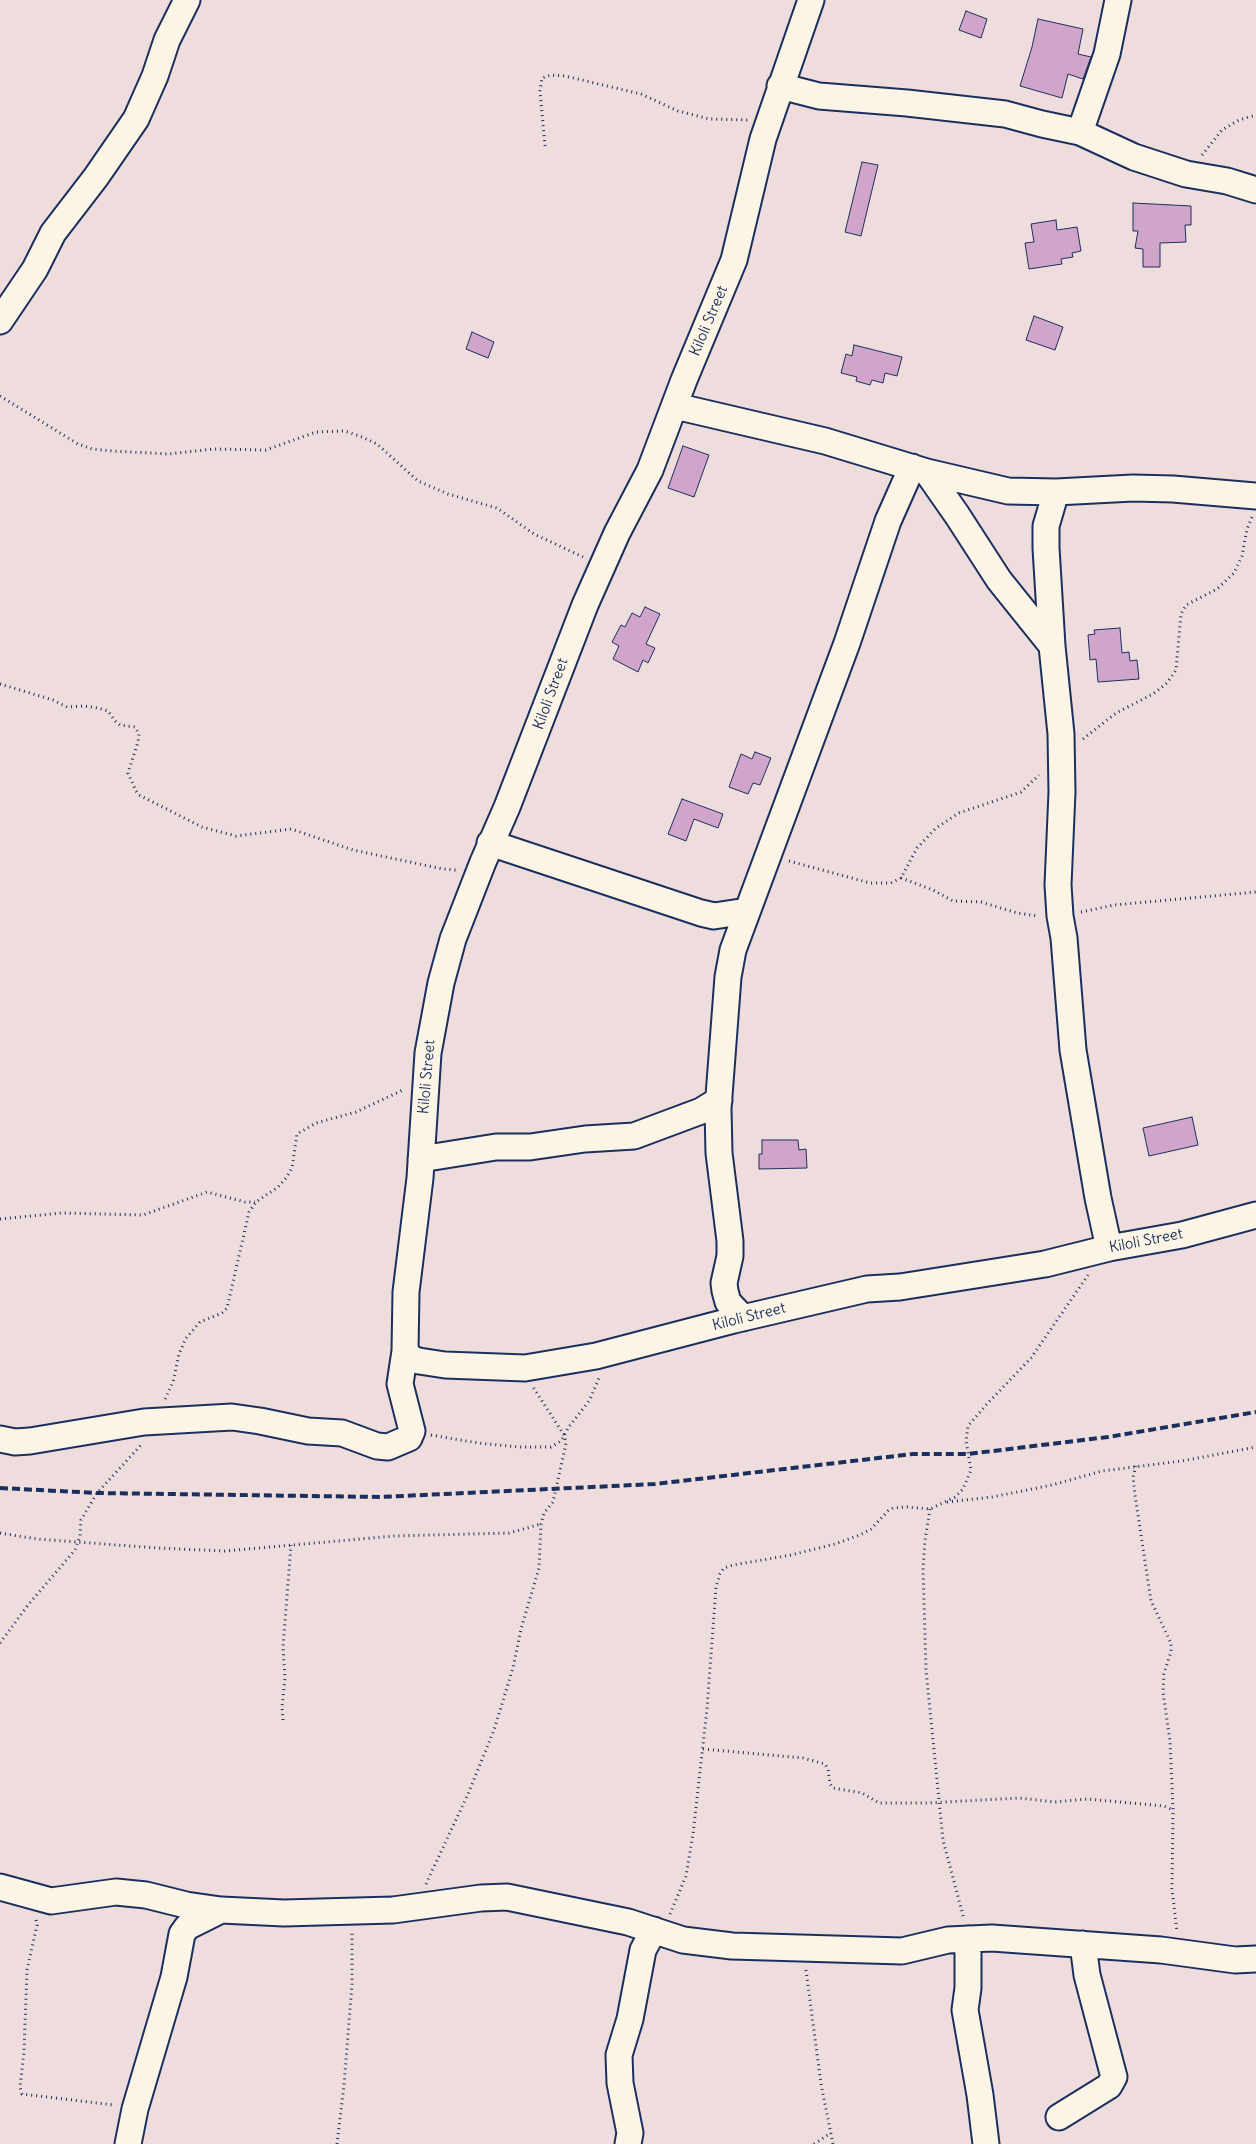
<!DOCTYPE html>
<html>
<head>
<meta charset="utf-8">
<style>
  body { margin:0 }
  canvas { display:block; background:#efdddd }
</style>
</head>
<body>
<canvas width="1256" height="2144"></canvas>
<script>
const g = document.querySelector('canvas').getContext('2d');
g.lineJoin = 'round';
function fill(path, color) { g.fillStyle = color; g.fill(path, 'evenodd'); }
const toPath = rows => new Path2D(rows.map(r => 'M' + r).join(''));
function stroke(path, color, width, dash) { g.strokeStyle = color; g.lineWidth = width; g.lineCap = dash ? 'butt' : 'round'; g.setLineDash(dash || []); g.stroke(path); }
function label(font, color, halo, rows, align = 'center') {
  g.font = font + ' Delius,sans-serif'; g.lineWidth = 5; g.setLineDash([]); g.textBaseline = 'middle'; g.strokeStyle = halo; g.fillStyle = color; for (const [text, x, y, turn = 0] of rows) {
    g.save(); g.translate(x, y); g.rotate((+turn || 0) * Math.PI / 180); g.textAlign = isNaN(turn) ? turn : align; if (halo) g.strokeText(text, 0, 0); g.fillText(text, 0, 0); g.restore();
  }
}
const building = toPath([
  [966,11,987,19,981,38,959,30,966,11],
  [1038,19,1083,29,1078,54,1091,57,1083,79,1068,74,1062,98,1020,86,1032,47,1038,19],
  [862,162,878,165,861,236,845,232,862,162],
  [1133,203,1191,206,1191,225,1185,225,1186,242,1160,243,1160,267,1143,267,1143,249,1135,248,1138,231,1133,231,1133,203],
  [1056,220,1057,230,1077,227,1081,251,1072,253,1073,257,1061,259,1062,264,1029,269,1025,243,1034,242,1031,224,1056,220],
  [1034,316,1063,327,1055,350,1026,340,1034,316],
  [472,332,494,342,488,358,466,349,472,332],
  [854,345,902,357,897,376,885,373,883,383,872,380,870,385,856,381,857,377,841,373,846,354,852,356,854,345],
  [683,446,709,455,694,497,668,488,683,446],
  [645,607,660,614,646,644,655,648,648,663,643,660,638,672,613,659,619,646,612,642,621,625,625,627,632,613,640,617,645,607],
  [1120,628,1122,653,1129,652,1130,661,1137,660,1139,679,1098,682,1096,659,1090,660,1088,635,1095,634,1094,630,1120,628],
  [755,752,771,758,760,785,753,783,748,794,729,787,741,754,752,759,755,752],
  [682,799,723,814,718,828,694,819,686,841,668,834,682,799],
  [1192,1117,1198,1145,1149,1156,1143,1128,1192,1117],
  [762,1140,798,1140,799,1150,806,1149,807,1168,759,1169,759,1154,762,1154,762,1140]
]);
const path = toPath([
  [545,146,540,91,542,78,551,75,565,76,641,94,678,111,709,119,748,120],
  [1202,155,1222,130,1239,120,1256,115],
  [0,396,78,444,92,449,113,451,168,454,214,449,266,450,316,432,345,431,362,437,377,444,418,481,448,494,497,508,534,534,583,557],
  [0,684,53,700,67,707,84,706,98,708,108,711,115,721,120,725,135,727,139,734,138,742,128,773,136,791,139,795,202,827,236,836,291,829,353,850,443,869,456,870],
  [1083,739,1116,713,1153,694,1167,683,1176,670,1181,614,1186,605,1217,589,1234,573,1242,556,1247,529,1252,517],
  [789,861,870,883,891,883,901,878,917,848,936,828,959,813,1021,792,1039,775],
  [901,878,933,890,953,901,981,902,1017,913,1038,916],
  [1081,912,1114,905,1256,892],
  [0,1219,62,1213,143,1215,207,1192,245,1202,255,1202],
  [165,1399,173,1382,179,1354,186,1338,200,1322,222,1313,227,1308,249,1212,256,1202,278,1187,286,1178,292,1168,297,1134,316,1123,356,1112,403,1090],
  [431,1435,478,1443,519,1447,551,1447,561,1441,568,1428,589,1401,600,1376],
  [1136,1466,1133,1477,1135,1495,1151,1601,1171,1643,1171,1651,1164,1674,1163,1692,1170,1741,1173,1810,1172,1889,1177,1932],
  [947,1502,992,1497,1052,1485,1102,1471,1182,1461,1256,1447],
  [930,1509,925,1540,923,1568,926,1670,943,1840,964,1919],
  [0,1533,37,1539,157,1548,225,1551,394,1536,509,1533,541,1524],
  [0,1643,28,1605,75,1550,80,1536,81,1520,97,1493,142,1444],
  [283,1720,282,1707,285,1678,283,1647,291,1545],
  [703,1749,803,1758,825,1764,828,1769,830,1784,833,1788,862,1793,879,1803,926,1803,1020,1798,1054,1802,1087,1799,1164,1806,1173,1810],
  [426,1884,468,1794,494,1730,513,1668,521,1629,539,1568,541,1524,544,1513,553,1502,564,1453,566,1443,564,1435,533,1387],
  [670,1914,686,1876,693,1834,707,1709,716,1587,720,1574,724,1568,733,1565,791,1555,835,1544,860,1535,871,1529,888,1511,893,1508,907,1507,930,1509,955,1497,963,1489,971,1470,966,1441,968,1426,986,1405,1031,1358,1088,1275],
  [36,1920,37,1925,27,1970,24,2052,20,2087,22,2094,114,2105],
  [806,1970,821,2084,833,2144],
  [337,2144,344,2085,352,1984,352,1932],
  [814,2144,831,2133]
]);
const minor = toPath([
  [811,0,763,139,734,260,684,380,650,470,617,533,585,605,507,807,483,862,453,939,441,983,428,1053,420,1178,406,1292,405,1351,412,1359,419,1361,445,1365,525,1368,596,1356,734,1320,867,1289,900,1287,1045,1264,1109,1248,1182,1235,1256,1215],
  [780,86,819,96,907,103,1005,114,1042,124,1080,132,1134,157,1186,174,1227,181,1256,190],
  [1080,132,1107,54,1118,0],
  [0,321,35,269,53,233,96,177,136,119,155,76,167,40,187,0],
  [675,406,825,441,927,472,1008,491,1056,492,1133,488,1173,489,1256,496],
  [927,472,957,515,999,580,1052,646],
  [1056,492,1046,526,1046,548,1052,646,1061,734,1062,792,1058,885,1060,916,1064,938,1073,1050,1098,1198,1109,1248],
  [490,843,701,913,714,916,747,911],
  [421,1159,496,1147,530,1147,585,1139,634,1136,701,1111,719,1100],
  [743,1318,728,1302,725,1291,724,1283,730,1256,730,1241,719,1153,718,1109,728,977,733,950,847,643,888,521,912,467],
  [0,1439,15,1442,30,1441,144,1422,232,1417,260,1421,308,1431,342,1433,377,1446,388,1447,409,1438,412,1431,400,1384,405,1351],
  [0,1887,51,1901,116,1892,146,1895,186,1905,221,1910,284,1913,393,1910,481,1898,507,1897,628,1922,683,1940,732,1946,902,1951,948,1940,992,1938,1161,1950,1235,1960,1256,1959],
  [968,1939,968,1988,965,2010,980,2095,986,2144],
  [1059,2117,1109,2086,1114,2077,1087,1975,1083,1944],
  [128,2144,135,2109,174,1977,182,1934,187,1927,221,1910],
  [628,2144,630,2133,620,2083,619,2055,630,2019,643,1950,654,1930]
]);
const rail = toPath([
  [0,1488,97,1493,381,1497,655,1484,913,1454,968,1454,1108,1437,1256,1412]
]);
const streetNames = [
  ["Kiloli Street",709,321,-67],
  ["Kiloli Street",551,694,-70],
  ["Kiloli Street",427,1077,-85],
  ["Kiloli Street",1146,1241,-11],
  ["Kiloli Street",749,1317,-14]
];
fill(building, '#d1a5c9');
stroke(building, '#1b2f5e', 1);
stroke(minor, '#1b2f5e', 29);
stroke(path, '#1b2f5e', 3, [1, 4]);
stroke(minor, '#fcf5e5', 25);
stroke(rail, '#1b2f5e', 4, [8, 4]);
label('15px', '#1b2f5e', '#fcf5e5', streetNames);
</script>
</body>
</html>
